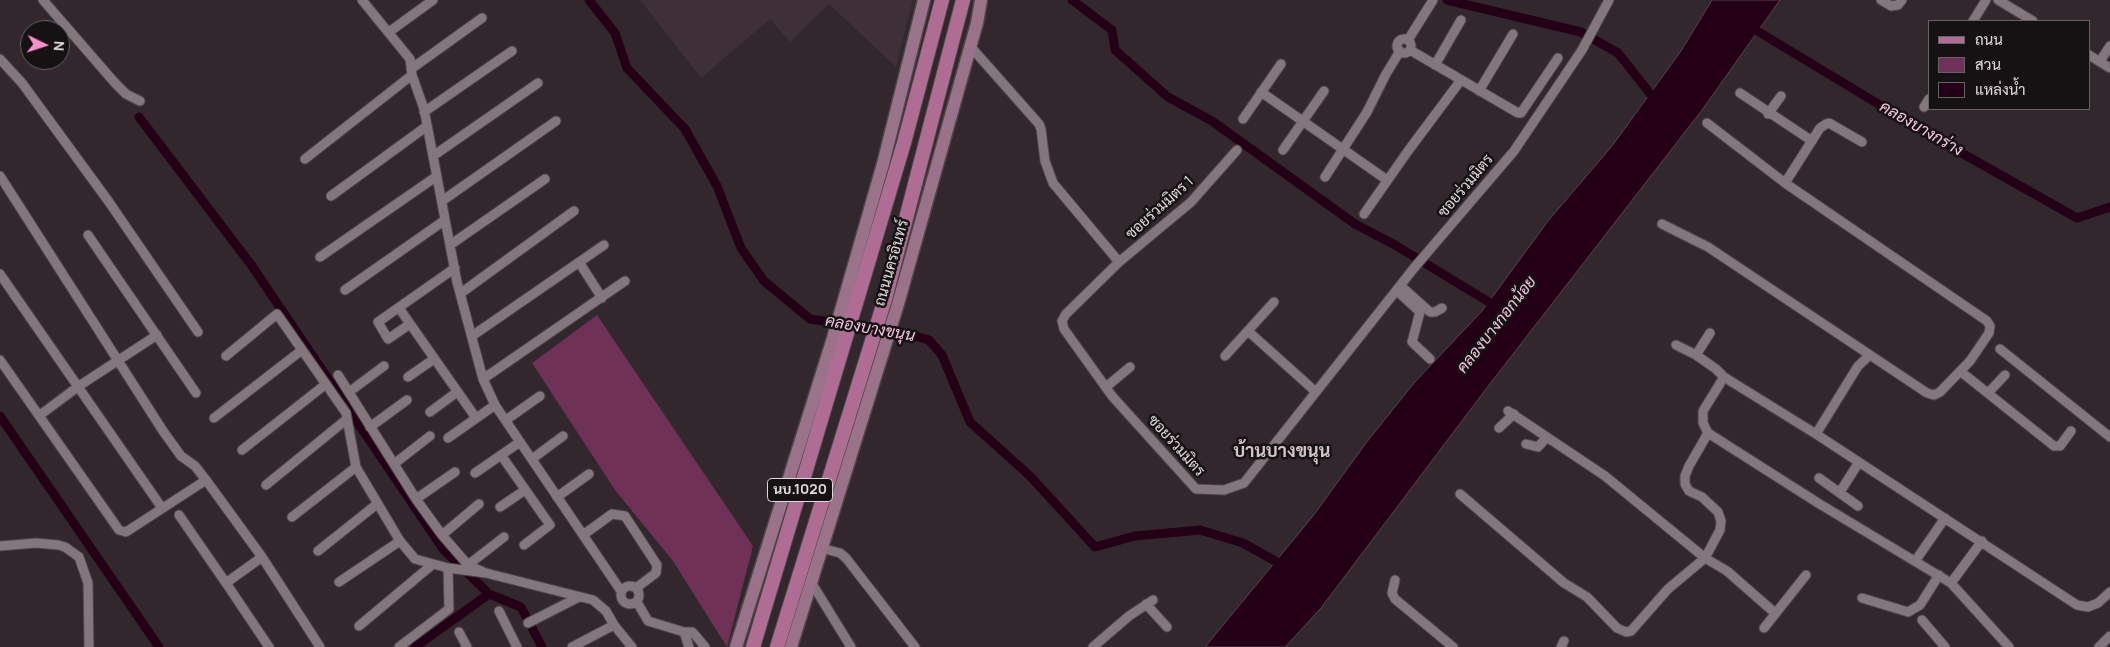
<!DOCTYPE html>
<html>
<head>
<meta charset="utf-8">
<style>
  body { margin:0 }
  #map { position:relative; width:2110px; height:647px; overflow:hidden; background:#31272d; font-family:Manrope,Sarabun,sans-serif }
  canvas { display:block }
  .legend { position:absolute; left:1928px; top:20px; width:162px; height:90px; box-sizing:border-box; background:#161214; border:1px solid #676264; margin:0; padding:6px 9px; list-style:none; font-size:15px; color:#e1dadd }
  .legend li { display:flex; align-items:center; gap:10px; height:25px }
  .legend b { width:25px; border:1px solid #676264 }
  .north { position:absolute; left:20px; top:20px; width:50px; height:50px; box-sizing:border-box; background:#161214; border:1px solid #676264; border-radius:50%; rotate:94deg; font-size:14px; font-weight:700; line-height:20px; text-align:center; color:#e1dadd }
  .north::after { content:''; display:block; margin:auto; width:18px; height:22px; background:#f890cc; clip-path:polygon(50% 0,100% 100%,50% 72%,0 100%) }
</style>
</head>
<body>
<div id="map">
<canvas width="2110" height="647"></canvas>
<ul class="legend">
<li><b style="height:6px;background:#b06d94"></b>ถนน</li>
<li><b style="height:14px;background:#6f3156"></b>สวน</li>
<li><b style="height:14px;background:#230016"></b>แหล่งน้ำ</li>
</ul>
<div class="north">N</div>
</div>
<script>
const g = document.querySelector('canvas').getContext('2d');
g.lineJoin = 'round';
function fill(path, color) { g.fillStyle = color; g.fill(path, 'evenodd'); }
const toPath = rows => new Path2D(rows.map(r => 'M' + r).join(''));
function stroke(path, color, width, dash) { g.strokeStyle = color; g.lineWidth = width; g.lineCap = dash ? 'butt' : 'round'; g.setLineDash(dash || []); g.stroke(path); }
function label(font, color, halo, rows, align = 'center') {
  g.font = font + ' Manrope,Sarabun,sans-serif'; g.lineWidth = 5; g.setLineDash([]); g.textBaseline = 'middle'; g.strokeStyle = halo; g.fillStyle = color; for (const [text, x, y, turn = 0] of rows) {
    g.save(); g.translate(x, y); g.rotate((+turn || 0) * Math.PI / 180); g.textAlign = isNaN(turn) ? turn : align; if (halo) g.strokeText(text, 0, 0); g.fillText(text, 0, 0); g.restore();
  }
}
const built = toPath([
  [640,0,913,0,896,67,829,4,790,42,770,19,701,78]
]);
const green = toPath([
  [597,315,753,546,727,647,673,561,615,490,532,363]
]);
const water = toPath([
  [1712,0,1780,0,1702,110,1486,389,1321,608,1299,632,1285,647,1205,647,1313,516,1366,443,1414,383,1482,311,1548,221,1612,146,1681,51,1712,0]
]);
const canal = toPath([
  [589,0,615,33,627,68,685,129,717,186,741,248,764,281,810,319,905,333,929,340,942,355,970,422,1030,476,1095,547,1135,536,1200,530,1243,543,1286,567],
  [1072,0,1112,30,1115,50,1168,97,1212,121,1355,224,1395,245,1497,307],
  [1447,0,1581,32,1618,53,1656,101],
  [1749,26,1928,134,2077,218,2110,207],
  [139,117,252,266,443,549,489,594,521,607,542,647],
  [0,416,159,647],
  [415,647,489,594]
]);
const street = toPath([
  [43,0,115,83,126,94,140,101],
  [362,0,410,59,412,75,424,109,457,282,483,379,495,405,621,591],
  [1881,0,1891,6,1898,5,1902,0],
  [1998,0,2033,21],
  [1973,21,1986,0],
  [389,32,433,0],
  '1397 46a7 7 0 1 1 14 0a7 7 0 1 1-14 0Z',
  [1408,40,1433,0],
  [970,46,1039,124,1041,129,1045,161,1053,183,1119,262,1066,314,1062,321,1064,329,1112,396,1196,489,1224,490,1244,483,1414,268,1514,151,1582,50,1609,0],
  [1410,50,1518,113,1521,113,1558,58],
  [2089,55,2110,68],
  [0,59,22,83,109,202,198,332],
  [2100,61,2110,46],
  [1435,65,1461,20],
  [411,69,482,18],
  [1479,91,1513,34],
  [1261,92,1387,180],
  [1740,93,1812,141],
  [1924,107,1929,99],
  [424,112,512,51],
  [1768,114,1781,96],
  [1243,119,1281,64],
  [1283,150,1324,91],
  [433,156,538,83],
  [305,159,412,75],
  [0,176,163,431,181,456,195,466,206,480,262,557,320,647],
  [1325,177,1367,112,1386,74,1400,51],
  [1785,183,1820,128,1826,124,1829,123,1862,142],
  [331,196,427,126],
  [442,201,556,121],
  [1364,214,1408,151,1461,80],
  [1662,224,1708,247,1927,393,1934,395,1940,392,1970,361,1989,333,1990,326,1987,321,1785,183,1707,123],
  [88,235,196,393],
  [450,245,545,179],
  [320,257,437,176],
  [579,262,602,298],
  [1119,262,1191,202,1237,150],
  [0,274,162,508],
  [1401,286,1430,312,1435,312,1442,308],
  [345,290,445,220],
  [1397,291,1420,312,1412,342,1430,359],
  [461,293,574,211],
  [399,308,476,418],
  [410,324,388,339,378,322,455,268],
  [1248,331,1316,392],
  [1710,333,1696,355,1716,369,1724,377,1816,434,2077,605,2088,607,2098,603,2110,592],
  [472,336,604,245],
  [1676,345,1696,355],
  [2000,349,2110,437],
  [226,356,277,314,346,413,356,467,400,541,415,559,448,568,486,573],
  [1225,356,1274,302],
  [0,360,119,530,126,532,206,480],
  [1960,371,2054,446,2060,446,2071,431],
  [338,375,416,499,442,535,468,565,486,573,593,600,606,611,614,625,632,647],
  [408,377,434,359],
  [1724,377,1703,411,1703,423,1708,433,1818,503,1951,583,2009,647],
  [483,379,625,281],
  [1106,387,1130,367],
  [349,392,384,366],
  [1988,393,2005,375],
  [1508,411,1605,476,1705,558,1727,571,1775,613],
  [430,412,457,392],
  [40,415,79,386,157,335],
  [214,418,302,350],
  [506,420,540,396],
  [370,427,407,400],
  [1499,428,1514,414],
  [1816,434,1858,366,1870,355],
  [448,438,495,405],
  [1526,444,1538,447,1547,437],
  [242,450,326,384],
  [501,455,550,525,524,545],
  [532,459,563,436],
  [394,464,430,436],
  [475,473,520,442],
  [1819,478,1858,506],
  [266,485,347,419],
  [1840,492,1859,462],
  [1460,494,1564,583,1587,597,1617,628,1626,632,1631,631,1668,589,1705,558,1720,530,1721,521,1718,512,1702,497,1689,491,1685,484,1685,476,1689,466,1708,433],
  [557,497,589,474],
  [416,499,455,472],
  [500,507,525,490],
  [179,515,226,583,262,557],
  [292,517,356,467],
  [442,535,479,504],
  [583,535,612,514,625,516,657,565,656,573,636,588],
  [0,546,36,543,58,545,65,547,79,557,88,583,89,647],
  [821,548,840,553,846,558,915,647],
  [318,551,377,504],
  [1918,557,1945,518],
  [468,565,504,537],
  [1395,580,1392,593,1395,599,1453,647],
  [339,582,400,541],
  [811,582,851,647],
  [226,583,269,647],
  [1951,583,1982,541],
  '621 595a9 9 0 1 1 18 0a9 9 0 1 1-18 0Z',
  [1862,598,1908,612,1920,605,1939,575],
  [637,602,648,621,684,632],
  [1146,604,1167,627],
  [499,611,517,647],
  [1922,620,1945,647],
  [528,623,579,597],
  [359,626,433,564],
  [1764,628,1806,575],
  [459,632,467,647],
  [399,647,449,609,448,568],
  [572,647,614,625],
  [689,647,684,632,692,632,696,636,705,647],
  [1093,647,1129,616,1153,600],
  [1561,647,1564,641],
  [2099,647,2110,636]
]);
const secondary = toPath([
  [736,647,833,338,883,164,924,0],
  [791,647,898,304,977,23,981,0]
]);
const primary = toPath([
  [753,647,904,143,942,0],
  [777,647,885,299,963,0]
]);
const shields = [
  [800,490,65]
];
const shieldNames = [
  ["นบ.1020",800,490]
];
const streetNames = [
  ["ซอยร่วมมิตร",1466,186,-50],
  ["ซอยร่วมมิตร 1",1160,208,-42],
  ["ถนนนครอินทร์",892,263,-74],
  ["ซอยร่วมมิตร",1176,446,48]
];
const waterNames = [
  ["คลองบางกร่าง",1921,129,30],
  ["คลองบางกอกน้อย",1497,325,-52],
  ["คลองบางขนุน",870,329,10]
];
const quarterNames = [
  ["บ้านบางขนุน",1282,452]
];
fill(built, '#3f2f38');
fill(green, '#6f3156');
fill(water, '#230016');
stroke(water, '#5c4152', 1);
stroke(canal, '#230016', 9);
stroke(street, '#4d4549', 11);
stroke(secondary, '#4d4549', 15);
stroke(primary, '#4d4549', 16);
stroke(street, '#83767d', 9);
stroke(secondary, '#9a7289', 12);
stroke(primary, '#b06d94', 14);
for (const [x, y, w] of shields) { const box = new Path2D(); box.roundRect(x - w / 2, y - 11.5, w, 23, 4); g.fillStyle = '#161214'; g.fill(box); stroke(box, '#e1dadd', 1); }
label('bold 14px', '#e1dadd', null, shieldNames);
label('15px', '#e1dadd', '#161214', streetNames);
label('italic 16px', '#f6c8e0', '#161214', waterNames);
label('bold 18px', '#d3c5cc', '#161214', quarterNames);
</script>
</body>
</html>
